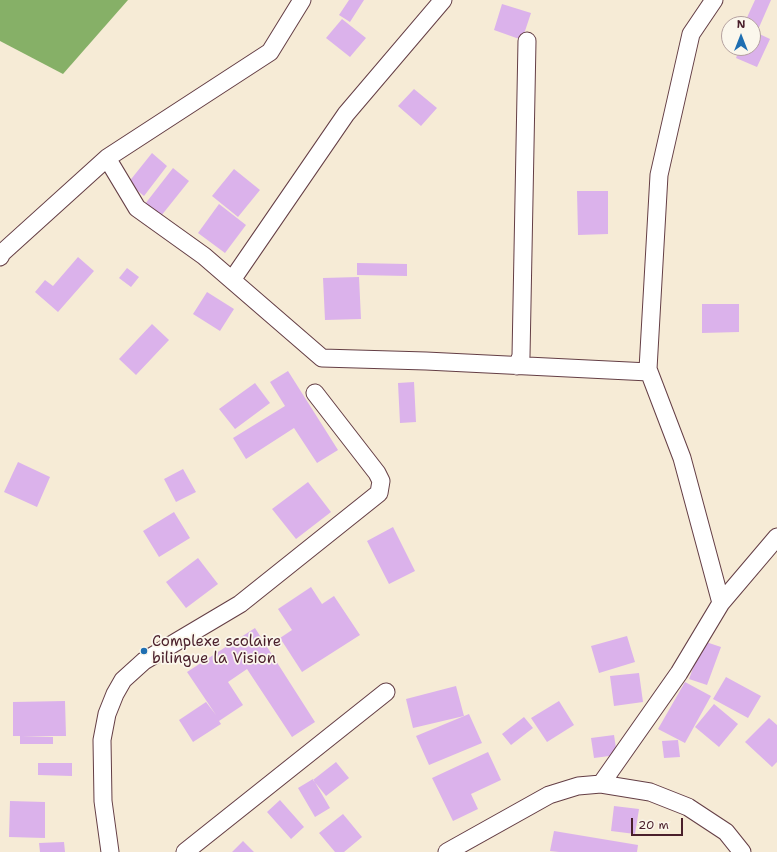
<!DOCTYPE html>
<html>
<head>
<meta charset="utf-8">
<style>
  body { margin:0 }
  #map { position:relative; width:777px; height:852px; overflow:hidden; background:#f6ebd6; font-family:"Shantell Sans",sans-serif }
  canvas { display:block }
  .north { position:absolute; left:721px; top:16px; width:40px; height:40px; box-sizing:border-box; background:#fbf7ec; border:1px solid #b4a19f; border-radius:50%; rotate:0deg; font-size:11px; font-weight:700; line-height:16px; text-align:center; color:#4a1f2b }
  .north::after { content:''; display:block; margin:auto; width:14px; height:18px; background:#1f6fb2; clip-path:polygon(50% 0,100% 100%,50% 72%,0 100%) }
  .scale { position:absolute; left:631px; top:818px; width:52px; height:18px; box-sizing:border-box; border:2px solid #4a1f2b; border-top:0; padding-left:5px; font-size:12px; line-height:14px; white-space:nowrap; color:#4a1f2b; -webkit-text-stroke:3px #fbf7ec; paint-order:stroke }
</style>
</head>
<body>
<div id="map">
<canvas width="777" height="852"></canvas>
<div class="north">N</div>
<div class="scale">20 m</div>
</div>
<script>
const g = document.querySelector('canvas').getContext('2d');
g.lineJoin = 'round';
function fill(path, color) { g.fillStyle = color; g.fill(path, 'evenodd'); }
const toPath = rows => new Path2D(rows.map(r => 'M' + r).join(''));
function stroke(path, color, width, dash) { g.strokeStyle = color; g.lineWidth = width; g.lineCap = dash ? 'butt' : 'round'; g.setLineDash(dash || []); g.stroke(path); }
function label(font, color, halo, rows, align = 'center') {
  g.font = font + ' "Shantell Sans",sans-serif'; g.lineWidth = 3.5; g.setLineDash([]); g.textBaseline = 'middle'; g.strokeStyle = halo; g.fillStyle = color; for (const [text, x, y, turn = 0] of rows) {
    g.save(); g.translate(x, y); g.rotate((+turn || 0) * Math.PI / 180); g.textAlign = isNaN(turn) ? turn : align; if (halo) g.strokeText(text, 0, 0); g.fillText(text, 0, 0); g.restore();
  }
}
const forest = toPath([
  [0,0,128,0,63,74,0,41]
]);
const building = toPath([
  [349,0,364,0,350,22,339,15],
  [755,0,771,0,757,32,753,30,753,24,744,24],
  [502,4,531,13,522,40,494,30],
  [342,19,366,38,350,57,326,38],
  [753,31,770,39,757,67,736,58,740,48,753,48],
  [414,89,437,108,421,126,398,106],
  [152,153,167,166,144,196,128,183],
  [173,168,189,181,161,216,145,204],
  [234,169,260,190,238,217,212,196],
  [577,191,608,191,608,234,578,235],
  [219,204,246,225,225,253,198,233],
  [78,257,94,271,58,312,35,292,45,280,53,286],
  [357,263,407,264,407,276,357,275],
  [127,268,139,277,131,287,119,278],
  [359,277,361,319,325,320,323,278],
  [207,292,234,309,220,331,193,314],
  [702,304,739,304,739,332,702,333],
  [152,324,169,340,136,375,119,359],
  [288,371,338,450,317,463,294,428,246,459,233,438,285,406,270,382],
  [414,382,416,422,400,423,398,383],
  [255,383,270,403,235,429,219,409],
  [18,462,50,477,37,507,4,492],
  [183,469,196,492,176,502,164,479],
  [308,482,331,512,296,539,272,509],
  [174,512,190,538,159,557,143,531],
  [393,527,415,571,389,584,367,541],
  [198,558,218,584,186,608,166,582],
  [311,587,322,604,334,596,360,635,302,672,280,638,292,630,278,609],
  [255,628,315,722,292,737,247,669,228,682,243,705,219,721,221,724,193,742,179,720,206,702,216,715,187,672],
  [627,636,635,662,599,673,591,646],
  [703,641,721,647,707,685,689,679],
  [639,673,643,702,614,706,610,676],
  [726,677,761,696,748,718,713,699],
  [685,682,711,696,685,743,658,729],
  [456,686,464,716,413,728,406,699],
  [65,701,66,736,22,736,53,737,53,744,20,744,20,736,13,736,13,702],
  [559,701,574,725,547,742,531,718],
  [714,704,738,724,719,747,695,727],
  [469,714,482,743,429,765,416,736],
  [524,717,533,728,511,745,502,734],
  [769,718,777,725,777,762,772,767,745,742],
  [614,735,617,755,594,758,591,738],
  [678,740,680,757,664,758,662,741],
  [488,752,501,780,471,794,478,809,453,821,432,778],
  [336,762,349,778,326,796,313,780],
  [38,763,72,763,72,776,38,775],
  [313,779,330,808,315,817,298,788],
  [280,800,304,827,291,839,267,812],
  [10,801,45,802,45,838,9,837],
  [614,806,639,809,635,834,611,831],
  [343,814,362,837,344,852,335,852,319,833],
  [554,831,638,845,637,852,559,852,550,851],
  [243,841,254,852,232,852],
  [64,842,65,852,40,852,39,843]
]);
const street = toPath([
  [714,0,691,34,659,175,648,369,682,458,721,603],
  [107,158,137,208,204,256,322,358,426,361,649,372],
  [0,257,2,253,107,158,270,52,302,0],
  [232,280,346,114,443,0],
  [517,366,521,356,527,41],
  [601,784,679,673,721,603,777,537],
  [110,852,103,801,102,740,107,714,115,694,123,680,144,661,240,604,379,493,381,481,377,473,315,393],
  [185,852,386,692],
  [447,852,549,795,578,786,601,784,650,792,688,807,726,832,742,852]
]);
const markers = [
  [144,651,4,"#1f6fb2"]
];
const poiNames = [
  ["Complexe scolaire",152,642],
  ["bilingue la Vision",152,659]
];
fill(forest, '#86b067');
fill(building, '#dbb2eb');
stroke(street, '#643e45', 19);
stroke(street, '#fff', 17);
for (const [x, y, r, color] of markers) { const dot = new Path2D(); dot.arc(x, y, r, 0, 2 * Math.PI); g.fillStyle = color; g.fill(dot); stroke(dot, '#fbf7ec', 1.5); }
label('15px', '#4a1f2b', '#fbf7ec', poiNames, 'left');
</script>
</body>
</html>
